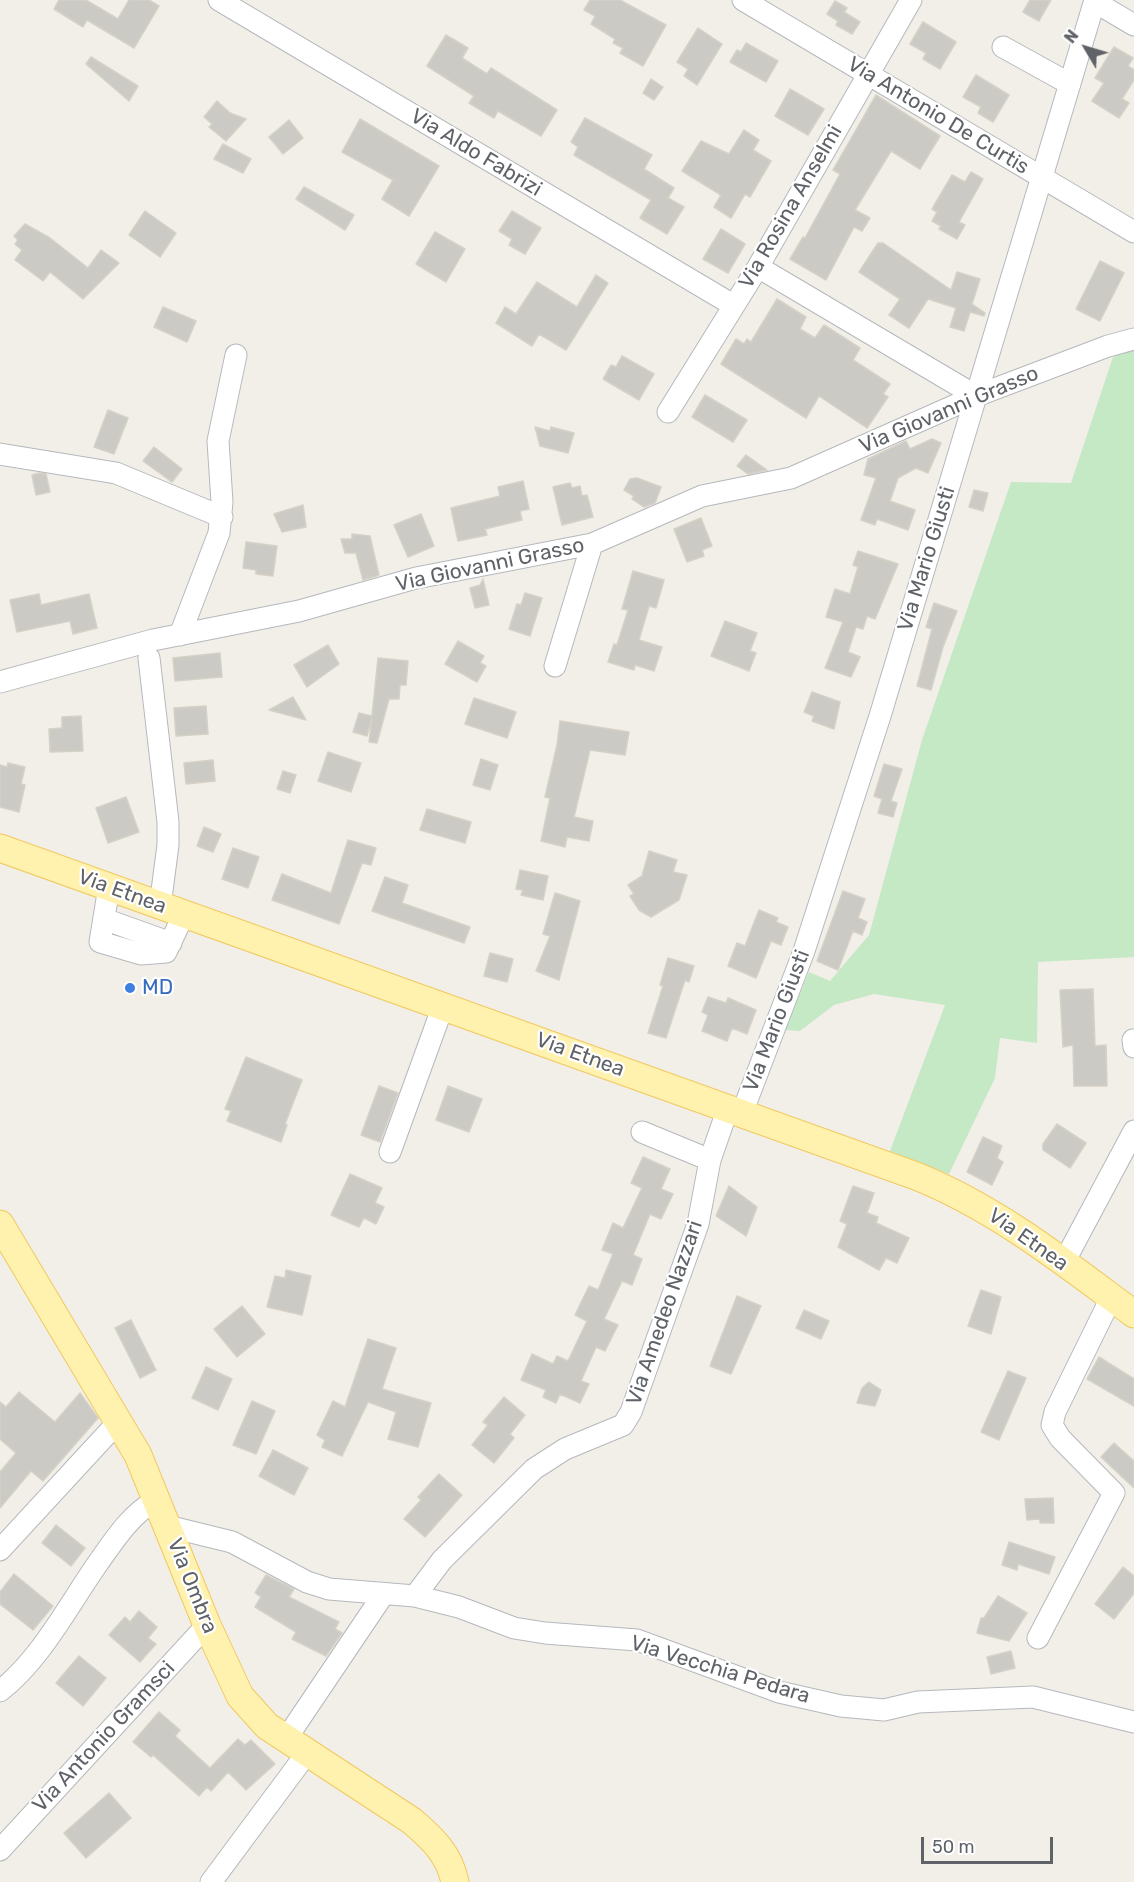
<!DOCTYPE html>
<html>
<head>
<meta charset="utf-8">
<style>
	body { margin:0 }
	#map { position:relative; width:1134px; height:1882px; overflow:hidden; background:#f1efe8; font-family:Rubik,sans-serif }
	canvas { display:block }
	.north { position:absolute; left:1056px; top:18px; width:60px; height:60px; -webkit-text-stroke:4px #fff; paint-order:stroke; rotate:308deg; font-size:16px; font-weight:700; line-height:24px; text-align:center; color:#5f6368 }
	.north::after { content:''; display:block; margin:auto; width:21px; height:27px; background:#5f6368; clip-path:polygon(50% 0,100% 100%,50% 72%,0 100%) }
	.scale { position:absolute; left:921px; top:1837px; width:132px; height:27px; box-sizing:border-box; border:3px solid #5f6368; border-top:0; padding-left:8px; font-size:18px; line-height:21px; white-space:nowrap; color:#5f6368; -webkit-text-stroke:4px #fff; paint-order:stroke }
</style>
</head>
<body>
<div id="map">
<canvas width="1134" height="1882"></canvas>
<div class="north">N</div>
<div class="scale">50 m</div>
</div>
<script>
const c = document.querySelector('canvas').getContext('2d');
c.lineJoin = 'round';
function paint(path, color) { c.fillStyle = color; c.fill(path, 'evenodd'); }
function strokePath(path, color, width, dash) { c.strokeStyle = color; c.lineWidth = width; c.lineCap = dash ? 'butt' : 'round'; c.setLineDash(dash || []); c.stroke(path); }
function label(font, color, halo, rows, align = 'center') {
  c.font = font + ' Rubik,sans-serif'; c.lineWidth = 4.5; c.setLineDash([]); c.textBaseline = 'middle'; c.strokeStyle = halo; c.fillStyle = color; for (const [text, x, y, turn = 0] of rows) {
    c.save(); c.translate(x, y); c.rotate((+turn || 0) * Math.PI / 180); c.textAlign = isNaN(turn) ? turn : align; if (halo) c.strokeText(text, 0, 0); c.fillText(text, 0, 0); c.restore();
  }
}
paint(new Path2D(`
	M1134 343V957L1038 962 1037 1043 1000 1038 995 1078 949 1174 890 1151 945 1005 874 994 834 1005 800 1031 785 1030 809 972 830 981 869 935 922 740 1011 482 1071 483 1116 348Z`), '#c5e8c5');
const building = new Path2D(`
	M59 0H86L118 19 129 0H149L159 6 134 48 87 20 83 27 54 9Z
	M590 0H620L666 25 643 66 620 53 623 48 613 43 615 39 591 24 595 16 584 10Z
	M1030 0H1051L1039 21 1023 12Z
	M835 1 847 8 844 12 860 22 852 34 836 25 838 21 827 14Z
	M923 22 956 42 940 69 923 59 926 53 910 44Z
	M698 28 722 44 697 85 684 76 688 69 677 62Z
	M446 35 468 48 462 58 487 74 491 68 557 110 541 136 498 111 494 118 469 103 474 96 427 66Z
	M746 43 778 61 766 82 730 62 737 50 741 52Z
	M1114 47 1133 58 1128 66 1134 70V80L1122 99 1129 103 1119 118 1092 101 1104 83 1095 78Z
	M91 57 138 86 129 101 86 64Z
	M976 75 1009 95 993 122 978 113 981 107 963 97Z
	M651 79 663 87 654 100 643 93Z
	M790 89 824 109 808 135 775 116Z
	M876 95 940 136 920 169 891 151 855 210 870 218 862 231 854 227 826 280 790 259 803 237 805 238 840 174 833 170Z
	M217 101 230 113 246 119 226 141 209 127 212 124 204 117Z
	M585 118 652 155 644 169 674 188 668 198 684 207 667 234 640 218 651 200 574 155 578 147 571 142Z
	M360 119 439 166 409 216 382 199 393 180 342 152Z
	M289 120 303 138 283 154 269 137Z
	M744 130 759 140 753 150 771 161 750 197 745 194 731 218 714 207 721 195 682 171 701 141 729 154Z
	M223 144 251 159 243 173 214 159Z
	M971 172 983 179 959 222 965 225 957 239 939 229 941 226 932 221 937 212 932 209 952 175 965 182Z
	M304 187 354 215 345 230 296 199Z
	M145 211 176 233 160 257 129 235Z
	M512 211 541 228 525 254 509 245 512 239 499 231Z
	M25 224 50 238 88 268 101 250 119 263 83 299 50 272 43 281 15 260 22 250 15 244 18 240 14 236Z
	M721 229 745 244 728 273 703 259Z
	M435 232 465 249 446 282 416 264Z
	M878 243H883L951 290 957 272 980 279 972 304 985 313 984 316 970 312 964 331 950 327 956 308 928 299 909 328 889 315 900 299 859 272Z
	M1100 261 1124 273 1100 321 1076 309Z
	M596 275 608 283 566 350 539 334 532 346 496 323 505 307 516 314 537 282 577 307Z
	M777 299 806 317 800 329 815 338 824 325 860 348 853 360 890 384 883 394 888 397 867 428 819 396 806 418 721 364 736 339 744 344 747 339 751 342Z
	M163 307 196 321 187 342 154 327Z
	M622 356 654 374 639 400 603 379 611 365 616 367Z
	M705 395 747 420 733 442 692 417Z
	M108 410 128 418 114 454 94 447Z
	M535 427 550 431 551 427 574 433 568 453 540 446Z
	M932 439 941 443 928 473 916 468 898 478 890 501 915 510 908 530 877 519 875 525 861 520 876 478 864 475 868 459 906 441 910 449Z
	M154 447 182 469 172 482 143 461Z
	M746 455 767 470 748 474 737 466Z
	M39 473 46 474 50 492 36 495 32 475Z
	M637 478 661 487 655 503 644 507 632 499 634 496 624 490 630 479Z
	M523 481 529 509 520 511 522 520 485 529 487 535 458 541 451 508 500 496 498 487Z
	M570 483 572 488 580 486 582 496 587 495 593 517 562 525 553 487Z
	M974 490 988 493 983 511 969 507Z
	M303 505 306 527 282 532 274 514Z
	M421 514 434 546 408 557 394 525Z
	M701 518 712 546 702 550 704 556 687 562 674 529Z
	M352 534 370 536 379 575 363 580 356 553H345L341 539H352Z
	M246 542 277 546 273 576 256 574V570L243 568Z
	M858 551 898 564 875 619 867 616 863 629 856 627 848 652 860 657 851 677 825 668 843 622 826 617 835 589 850 594 858 567 853 565Z
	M633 571 664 580 656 608 649 606 639 640 662 647 654 671 635 665 634 670 608 662 614 644 617 645 628 610 622 609Z
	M483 579 489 605 475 608 470 588 480 585Z
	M525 593 542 598 530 636 509 629 517 604 521 605Z
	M39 594 41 605 89 594 97 628 73 634 70 621 17 632 10 600Z
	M934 603 957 611 943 647 931 690 917 686 932 629 926 627Z
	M725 621 757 633 750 651 756 653 749 671 711 656Z
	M458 641 484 656 480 663 486 666 477 682 445 664Z
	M328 645 339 664 307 687 294 665Z
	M220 653 222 677 175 681 173 658Z
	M378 658 408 661 406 685H400L399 699H389L377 743 369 742 372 718 367 736 353 732 359 713 372 716Z
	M812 692 840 702 834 729 812 721 814 716 804 712Z
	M293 697 306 720 269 710Z
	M474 698 516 712 507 738 465 724Z
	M206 706 208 734 176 736 174 708Z
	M81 716 83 751 50 752 49 729 62 728V717Z
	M560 721 629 732 625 755 590 750 574 817 593 821 589 841 567 837 565 847 541 841 550 798 545 797 557 745Z
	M328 752 361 763 351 792 318 781Z
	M481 759 498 765 490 790 473 785Z
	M213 760 215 781 186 784 184 763Z
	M8 763 25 767 21 784 25 785 19 812 0 807V765L7 767Z
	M884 764 902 769 891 801 897 803 893 817 878 813 882 799 874 796Z
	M283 771 296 775 290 793 277 789Z
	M126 797 139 832 108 843 96 808Z
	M427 809 471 822 465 843 420 830Z
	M204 827 221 834 213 852 197 846Z
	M348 840 376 848 371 865 362 863 339 924 272 900 282 874 331 893Z
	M233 848 259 857 248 888 222 879Z
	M649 851 677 860 673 872 687 875 679 900 651 917 639 910 630 896 634 894 628 885 642 876Z
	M520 870 548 876 543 900 521 895 523 890 516 889Z
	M385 877 408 885 402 903 470 927 464 943 372 911Z
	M843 891 865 899 858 918 867 922 862 935 853 931 838 970 817 961Z
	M555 893 580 901 559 980 536 971 550 936 543 934Z
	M759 910 778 918 776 922 788 927 781 945 771 941 756 978 728 966 737 943 745 946Z
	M490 953 513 959 507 982 484 976Z
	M668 958 694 966 689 982 685 980 666 1038 648 1033 663 986 660 985Z
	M1093 989 1095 1046 1106 1045 1107 1086H1074L1073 1045 1063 1047 1060 990Z
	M708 997 726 1003 728 998 756 1010 747 1034 732 1028 727 1041 702 1031 708 1015 702 1012Z
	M246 1057 302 1080 285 1124 287 1125 281 1142 227 1121 231 1111 225 1109Z
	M379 1086 398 1093 380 1142 361 1135Z
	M448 1086 482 1099 469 1132 436 1120Z
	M1057 1124 1086 1143 1070 1168 1043 1150V1144Z
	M983 1137 1002 1146 997 1158 1003 1162 992 1185 967 1172Z
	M643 1157 670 1169 661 1189 673 1194 661 1219 650 1214 633 1255 642 1259 632 1285 622 1281 604 1319 618 1325 605 1351 596 1347 581 1381 589 1384 580 1403 560 1394 556 1403 543 1397 546 1390 521 1380 532 1354 553 1364 557 1356 568 1361 587 1321 575 1315 589 1286 598 1290 613 1254 602 1250 613 1223 623 1228 642 1188 631 1183Z
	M350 1174 382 1188 375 1203 384 1207 376 1224 364 1218 359 1227 331 1215Z
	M729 1186 757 1207 746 1236 716 1216Z
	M853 1186 874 1193 867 1213 878 1217 876 1223 909 1238 897 1263 886 1258 879 1270 838 1247 847 1224 840 1221Z
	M286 1270 311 1276 302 1315 267 1307 275 1276 285 1278Z
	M981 1290 1001 1297 991 1334 968 1326Z
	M737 1296 761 1306 731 1374 710 1366Z
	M242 1306 265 1334 237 1357 214 1329Z
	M804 1310 829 1321 821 1339 796 1328Z
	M131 1320 156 1370 140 1378 115 1328Z
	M368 1339 396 1348 382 1389 431 1403 418 1447 388 1439 396 1412 368 1402 342 1456 322 1447 325 1440 317 1435 333 1401 345 1407Z
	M1099 1357 1134 1379V1406L1087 1379Z
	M206 1367 232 1379 218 1410 192 1398Z
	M1008 1371 1026 1378 999 1440 981 1432Z
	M869 1382 881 1390 875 1406 857 1403 862 1388Z
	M19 1392 55 1422 80 1393 98 1418 43 1481 31 1471 0 1508V1472L16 1453 0 1439V1402L6 1407Z
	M504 1397 525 1415 510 1434 514 1438 494 1463 472 1445 488 1425 483 1422Z
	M252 1401 275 1411 256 1454 233 1445Z
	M1114 1443 1134 1461V1488L1101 1457Z
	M273 1450 308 1468 294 1495 259 1476Z
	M439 1474 462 1495 425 1537 404 1519 421 1500 418 1497Z
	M1053 1498 1054 1523H1040V1519L1027 1520 1025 1499Z
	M56 1525 85 1548 71 1566 42 1543Z
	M1009 1542 1055 1557 1049 1574 1018 1564 1017 1570 1002 1565Z
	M1123 1567 1134 1576V1593L1114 1619 1095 1604Z
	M14 1574 53 1606 33 1630 0 1604V1592Z
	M266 1575 294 1589 289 1597 339 1622 335 1629 342 1633 326 1656 292 1639 296 1632 255 1607 261 1597 255 1593Z
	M998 1596 1027 1613 1009 1641 977 1633 981 1618H984Z
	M139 1611 157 1627 148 1638 156 1644 140 1662 109 1635 125 1617 130 1622Z
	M1011 1651 1015 1668 991 1674 987 1657Z
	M79 1656 106 1678 83 1706 56 1683Z
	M159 1712 180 1730 175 1736 210 1768 238 1739 245 1745 251 1740 275 1764 246 1790 228 1772 211 1791 207 1787 199 1796 153 1755 151 1757 133 1742Z
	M109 1793 131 1818 86 1858 64 1833Z`);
paint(building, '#cccac5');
strokePath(building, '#d6d1c6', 1.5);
const minor = new Path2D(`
	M219 0 733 305
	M743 0 1134 232
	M1095 2 1134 25
	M1003 47 1070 84
	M758 267 976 396
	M668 412 758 267 911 0
	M0 454 116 473 222 517
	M180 635 219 533 222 502 218 441 236 355
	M149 658 168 822V845L160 906
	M555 666 592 544
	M0 682 153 640 299 611 416 578 592 544 702 496 791 478 976 396 1108 346 1134 339
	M109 887 100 942 141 954 166 952 184 914
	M104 919 171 943
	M1133 1040 1134 1047
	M742 1113 804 951 880 716 1095 0
	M642 1132 710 1160
	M390 1152 443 1006
	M1063 1264 1134 1131
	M167 1526 232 1542 307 1582 329 1589 415 1596 459 1607 514 1628 545 1633 637 1640 779 1692 841 1706 884 1710 918 1702 1033 1697 1134 1722
	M0 1550 119 1421
	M415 1596 442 1560 534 1469 565 1449 623 1425 631 1412 698 1224 710 1160 728 1108
	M1038 1638 1114 1493 1060 1438 1052 1425 1055 1412 1111 1298
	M0 1691C41 1659 68 1606 98 1563 115 1539 130 1515 156 1500
	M286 1739 383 1595
	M0 1850 207 1625
	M211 1882 307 1753`);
const major = new Path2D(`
	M0 848 916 1176C996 1208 1065 1263 1134 1314
	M0 1224 138 1455 207 1625 240 1696 267 1726 412 1821C433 1839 449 1854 455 1882`);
strokePath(minor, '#b5b8bc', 23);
strokePath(major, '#f2c960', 29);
strokePath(minor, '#fff', 21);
strokePath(major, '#fff2af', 27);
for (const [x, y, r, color] of [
	[130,988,6,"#3f7fe0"]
]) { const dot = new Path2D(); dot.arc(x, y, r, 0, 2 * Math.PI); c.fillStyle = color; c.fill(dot); strokePath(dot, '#fff', 2); }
label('21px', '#5f6368', '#fff', [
	["Via Antonio De Curtis",938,116,31],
	["Via Aldo Fabrizi",476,153,31],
	["Via Rosina Anselmi",791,207,-60],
	["Via Giovanni Grasso",949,410,-23],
	["Via Mario Giusti",927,559,-73],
	["Via Giovanni Grasso",490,565,-12],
	["Via Etnea",122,892,20],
	["Via Mario Giusti",777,1021,-69],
	["Via Etnea",580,1055,20],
	["Via Etnea",1028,1240,35],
	["Via Amedeo Nazzari",665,1313,-71],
	["Via Ombra",192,1586,68],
	["Via Vecchia Pedara",720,1670,17],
	["Via Antonio Gramsci",104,1737,-47]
]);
label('21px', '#366cbe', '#fff', [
	["MD",142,988]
], 'left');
</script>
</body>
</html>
